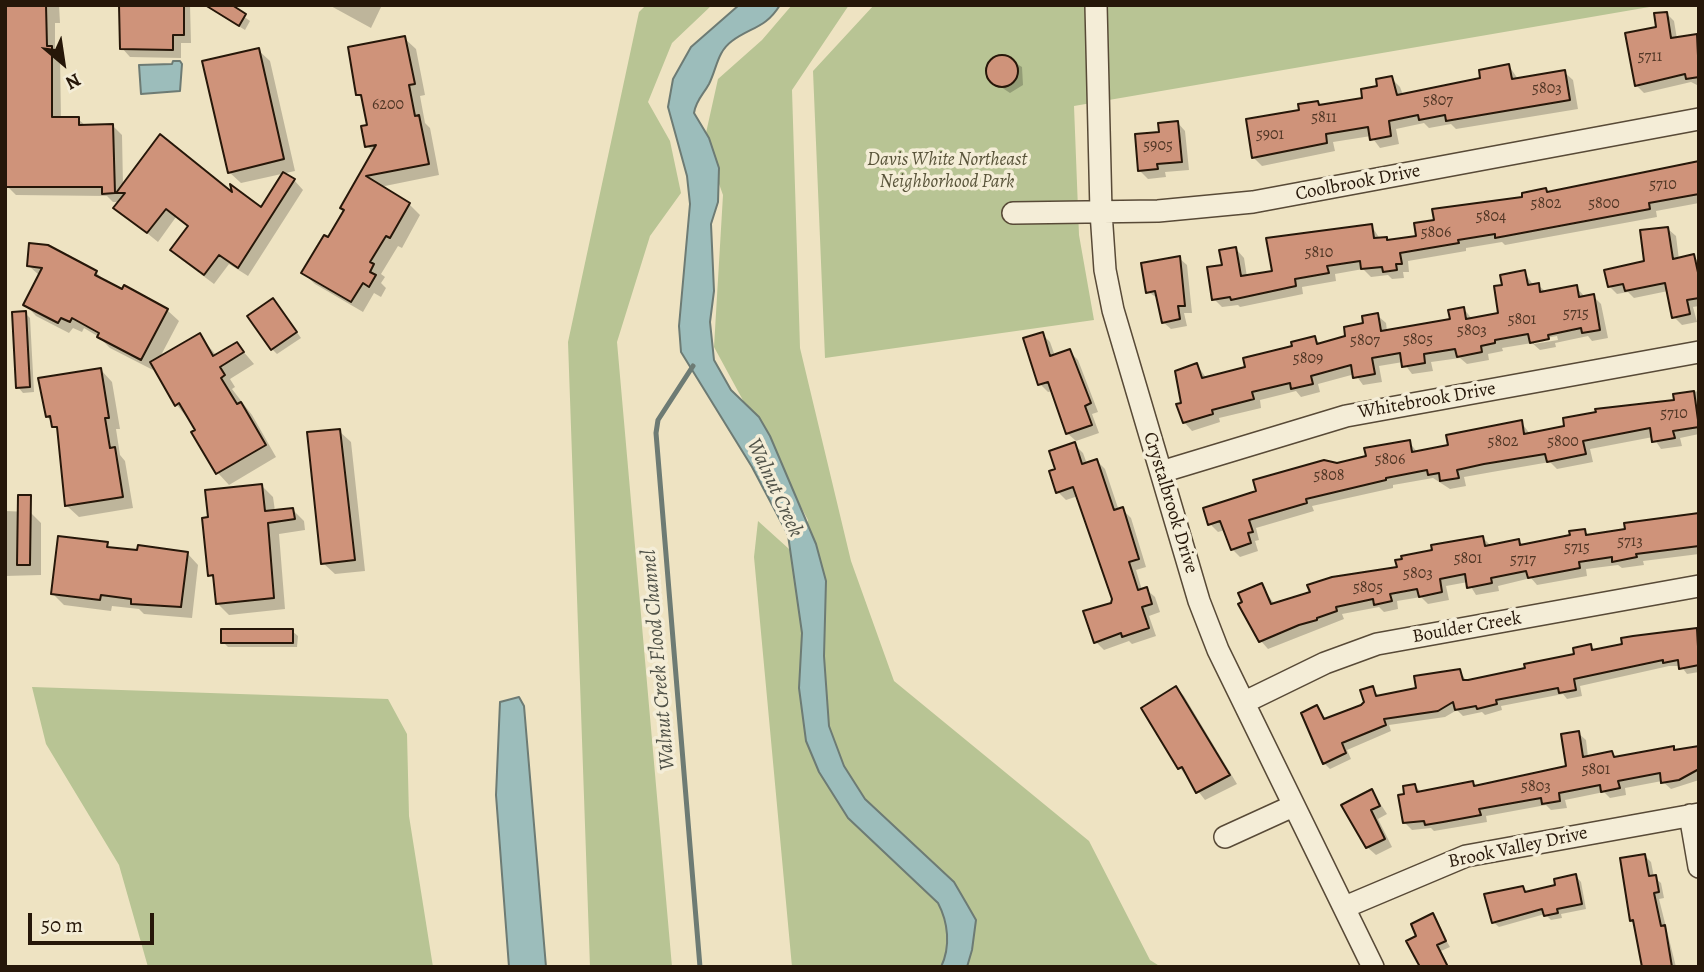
<!DOCTYPE html>
<html>
<head>
<meta charset="utf-8">
<style>
	body { margin:0 }
	#map { position:relative; width:1704px; height:972px; overflow:hidden; background:#eee3c2; font-family:Alegreya,serif }
	canvas { display:block }
	.frame { position:absolute; inset:0; border:7px solid #261709; pointer-events:none }
	.north { position:absolute; left:28px; top:28px; width:70px; height:70px; -webkit-text-stroke:5px #f4edd7; paint-order:stroke; rotate:151deg; font-size:19px; font-weight:700; line-height:28px; text-align:center; color:#261709 }
	.north::after { content:''; display:block; margin:auto; width:24px; height:32px; background:#261709; clip-path:polygon(50% 0,100% 100%,50% 72%,0 100%) }
	.scale { position:absolute; left:28px; top:913px; width:126px; height:32px; box-sizing:border-box; border:4px solid #261709; border-top:0; padding-left:9px; font-size:21px; line-height:24px; white-space:nowrap; color:#261709; -webkit-text-stroke:5px #f4edd7; paint-order:stroke }
</style>
</head>
<body>
<div id="map">
<canvas width="1704" height="972"></canvas>
<div class="frame"></div>
<div class="north">N</div>
<div class="scale">50 m</div>
</div>
<script>
const c = document.querySelector('canvas').getContext('2d');
c.lineJoin = 'round';
function paint(path, color) { c.fillStyle = color; c.fill(path, 'evenodd'); }
function strokePath(path, color, width, dash) { c.strokeStyle = color; c.lineWidth = width; c.lineCap = dash ? 'butt' : 'round'; c.setLineDash(dash || []); c.stroke(path); }
function label(font, color, halo, rows, align = 'center') {
  c.font = font + ' Alegreya,serif'; c.lineWidth = 7; c.setLineDash([]); c.textBaseline = 'middle'; c.strokeStyle = halo; c.fillStyle = color; for (const [text, x, y, turn = 0] of rows) {
    c.save(); c.translate(x, y); c.rotate((+turn || 0) * Math.PI / 180); c.textAlign = isNaN(turn) ? turn : align; if (halo) c.strokeText(text, 0, 0); c.fillText(text, 0, 0); c.restore();
  }
}
paint(new Path2D(`
	M646 5H712L672 43 648 102 670 141 681 193 650 236 617 342 672 967H590L568 342 639 12Z
	M792 5H849L792 90 800 348 851 561 894 681 1089 841 1150 960 1161 967H792L754 557 758 521 799 558 808 520 714 347 723 195 704 142 718 79 762 40Z
	M874 5H1661L1074 106 1079 235 1094 320 825 358 813 71Z
	M32 687 388 699 407 734 409 816 433 967H148L119 865 46 744Z`), '#b8c494');
const water = new Path2D(`
	M739 5H780C766 28 751 27 732 41 717 52 717 68 709 84 703 95 696 100 694 113L709 138 719 168 718 202 711 224 714 291 710 322 714 360 731 390 759 417 770 436 816 544 826 581 824 656 829 726 844 766 865 799 954 882 968 906 976 920 972 950 967 967H941C951 946 948 922 938 903L848 818 819 772 806 741 799 688 802 633 788 535 752 467 681 352 679 326 690 204 687 176 668 107 673 79 691 47Z
	M173 61H180L182 64 180 91 141 94 139 65 172 64Z
	M519 697 524 706 546 967H509L496 795 500 702Z`);
paint(water, '#9cbdbb');
strokePath(water, '#6d7b74', 2);
paint(new Path2D(`
	M5 5H59L60 23H55V52L60 57 61 119H78L86 126 112 125 122 135 123 186 235 197 261 210 294 180 303 190 248 276 229 264 214 284 182 260 172 250 189 227 176 217 158 242 116 208 121 202H113L107 196 16 195 7 186Z
	M121 5H190L191 43H181V58L130 57 122 48Z
	M204 5H228L250 21 245 30Z
	M329 5H382L371 28Z
	M1666 13 1674 21 1677 39 1696 36 1699 38V86L1691 82 1644 93 1636 85Z
	M404 38 416 49 425 95 420 96 425 123 430 128 439 175 380 187 409 204 420 215 402 248 398 246 381 274 385 277 381 283 386 288 381 297 374 293 363 312 315 284 303 273 329 240 345 211 342 208 374 153 367 146 369 126 364 100 358 95Z
	M258 50 270 61 295 171 241 183 229 172Z
	M1002 55 1022 67 1023 85 1010 93 989 79 988 64Z
	M1509 66 1518 79 1564 72 1573 80 1578 109 1456 129 1451 124 1429 128 1424 123 1396 129 1399 144 1380 148 1371 136 1333 142 1335 151 1262 166 1254 158 1301 112 1317 103 1321 107 1364 99 1391 78 1400 87 1403 95 1482 79Z
	M1177 122 1185 131 1189 170 1165 172 1166 177 1148 179 1140 171 1161 133Z
	M885 153 888 167 876 168 873 154Z
	M1699 163V203L1656 211 1657 217 1505 245 1502 242 1466 248V251L1408 261 1409 272H1403L1404 278 1392 279 1388 275 1371 277 1363 269 1335 274 1336 281 1302 287 1303 294 1240 307 1238 305 1222 307 1214 299 1224 266 1236 249 1244 258 1247 277 1274 273 1371 225 1380 239 1389 242 1418 237 1545 190 1549 194Z
	M1668 229 1676 236 1679 260 1693 256 1699 262V306L1693 307 1697 322 1682 325 1674 317 1668 291 1634 298 1628 292 1617 294 1609 286 1646 263Z
	M1179 258 1187 265 1192 313H1184L1187 326 1171 329 1163 322 1159 299 1148 292Z
	M29 266 96 272 108 284 167 310 179 321 159 359 199 335 217 356 237 344 254 364 230 379 235 387 232 389 252 415 276 457 229 485 218 473 194 432 197 430 176 404 155 367 153 370 110 348 99 337 84 328 82 332 73 328 69 333 36 316 25 304 40 276Z
	M1524 272 1534 286 1538 285 1546 292 1576 287 1585 297 1593 296 1601 304 1608 338 1592 341 1588 336 1555 343 1556 347 1540 350 1532 343 1502 348 1503 351 1488 354 1489 360 1467 364 1460 358 1431 362 1433 371 1412 374 1403 362 1379 366 1382 382 1363 385 1355 374 1318 384 1320 392 1301 397 1296 391 1260 400 1261 408 1219 418 1220 422 1192 431 1184 422 1183 404 1197 365 1207 379 1247 369 1314 338 1321 344 1347 337 1377 315 1386 323 1387 331 1452 321 1464 309 1472 319 1500 314 1504 286ZM1557 336 1558 340 1534 344V340Z
	M278 305 301 338 277 354 272 349Z
	M25 313 30 318 34 392 23 393 18 387Z
	M1042 334 1050 342 1055 356 1069 351 1078 360 1098 412 1092 414 1099 433 1076 441 1067 433 1053 391 1048 392 1040 384Z
	M101 370 112 382 120 429H116L120 455 125 461 133 508 79 517 67 506 59 432 47 416Z
	M1699 391V434L1680 438 1682 446 1661 449 1653 437 1590 449 1593 462 1557 469 1550 462 1492 472 1464 477 1466 486 1450 489 1433 478 1393 485V488L1312 506 1314 511 1256 528 1259 540 1255 541 1258 551 1240 557 1232 549 1225 530 1218 532 1210 524 1337 465 1409 442 1418 453 1450 446 1521 422 1530 434 1676 402 1675 395Z
	M339 431 351 442 365 571 335 574 323 563Z
	M1074 444 1083 453 1087 464 1097 461 1105 469 1119 511 1122 509 1131 518 1146 567 1136 570 1142 590 1146 589 1155 597 1160 612 1149 616 1156 636 1132 644 1129 641 1104 650 1096 642 1114 599 1078 496 1066 500 1058 492 1057 470Z
	M262 486 273 497 275 511 293 510 304 521 305 530 279 534 285 609 229 615 217 603 215 580 210 575V518Z
	M5 511 30 512 41 523V575L5 576Z
	M1699 514V554L1643 561 1644 565 1622 568 1618 565 1586 569 1587 576 1537 585 1531 578 1498 586 1499 591 1476 595 1468 582 1446 586 1449 600 1428 604 1421 597 1397 601 1398 609 1384 612 1379 607 1342 614 1344 619 1268 649 1261 641V585L1275 605 1399 569 1483 538 1491 546 1519 541 1524 546 1584 531 1590 536Z
	M107 544 112 549 187 553 198 565 192 618 144 614 139 609 112 606 111 611 64 605 52 593Z
	M1696 630 1699 633V672L1687 674 1681 666H1669L1580 686 1582 696 1567 699 1563 694 1501 706 1502 710 1485 715 1482 712 1463 716 1457 710 1445 717 1389 725 1391 731 1347 750 1351 759 1330 769 1324 763 1317 707 1326 720 1362 707 1372 688 1380 697 1419 690 1460 671 1467 682 1576 656 1591 646 1595 651 1624 645 1623 639Z
	M292 631 298 636 297 647H228L223 642Z
	M1176 688 1184 696 1237 784 1205 800 1180 768Z
	M1578 733 1586 740 1588 757 1612 753 1617 758 1673 748 1677 752 1699 748V780L1671 789 1662 781 1625 788 1626 795 1610 798 1604 792 1565 800 1567 808 1551 810 1546 805 1486 816 1487 822 1434 831 1431 828 1412 830 1404 822 1406 796 1415 786 1422 793 1472 783 1476 787 1568 768Z
	M1372 791 1387 814 1378 819 1392 847 1376 855 1367 847Z
	M1645 856 1651 862 1654 877 1661 883 1664 898 1659 899 1676 967H1637L1644 966 1624 887 1621 860Z
	M1576 876 1581 882 1586 909 1561 914 1562 918 1551 920 1545 914 1499 927 1493 922 1523 888 1528 893 1557 887Z
	M1432 916 1450 947 1441 951 1449 967H1424L1419 937Z`), '#0003');
strokePath(new Path2D(`
	M693 366 658 420 656 433 700 967`), '#6d7b74', 5);
const building = new Path2D(`
	M5 5H46L47 46H52V117H79V125L113 124 115 193 102 194V187H5Z
	M119 5H184V35H173V50L120 49Z
	M205 5H232L246 14 239 26Z
	M1667 12 1671 38 1697 34 1699 77 1686 79 1685 74 1635 86 1625 33 1656 27 1654 13Z
	M405 36 415 84 409 85 415 116 419 115 429 164 366 176 410 203 390 238 386 236 370 262 374 264 370 272 376 275 369 287 363 283 351 302 301 273 324 235 328 237 344 210 340 208 376 145 365 147 361 126 367 125 361 95H356L348 47Z
	M259 48 284 159 228 173 202 61Z
	M986 71a16 16 0 1 1 32 0a16 16 0 1 1-32 0Z
	M1509 64 1512 79 1565 70 1570 100 1446 121 1445 115 1419 120 1418 115 1389 121 1391 136 1370 140 1368 127 1326 134 1327 143 1252 158 1246 119 1299 110 1298 104 1318 101 1319 105 1362 98 1361 89 1377 86 1376 79 1392 76 1397 95 1480 78 1479 70Z
	M1178 121 1182 162 1157 164 1158 169 1138 171 1135 134 1159 132 1158 123Z
	M160 134 232 192 230 184 261 207 283 172 295 179 238 268 219 255 204 275 170 250 188 226 166 209 147 233 113 208 125 193H116Z
	M1699 161V194L1649 203 1650 209 1495 238V234L1458 240 1459 243 1400 253 1402 264H1396L1397 270 1383 272 1382 267 1361 269 1360 261 1327 266 1329 273 1295 279 1296 286 1231 300 1230 297 1212 300 1207 267 1222 265 1219 250 1236 247 1241 276 1272 271 1266 238 1372 224 1374 238 1387 237V240L1416 236 1414 223 1434 220 1432 209 1522 197V193L1546 188 1547 192Z
	M1668 227 1673 259 1694 254 1699 277V298L1687 300 1690 314 1672 318 1665 283 1625 291 1623 284 1608 287 1604 270 1644 261 1640 230Z
	M29 243 48 245 97 271 95 275 122 289 124 285 168 309 141 360 97 337 99 333 72 318 70 322 61 318 58 323 23 305 42 268 27 266Z
	M1180 256 1185 306H1178L1180 319 1162 323 1155 291 1146 293 1141 263Z
	M1525 270 1528 285 1539 283 1540 292 1577 285 1579 297 1594 294 1600 330 1582 333 1581 328 1548 335 1549 339 1530 343 1528 334 1495 340V343L1481 346 1482 352 1457 357 1455 349 1424 354 1425 363 1402 367 1400 353 1372 358 1375 374 1353 378 1351 365 1311 376 1313 384 1291 389 1290 383 1252 392 1254 399 1212 410 1213 414 1183 423 1176 404 1181 403 1175 371 1197 363 1202 378 1245 367 1243 358 1292 346 1291 342 1315 336 1317 344 1345 336 1344 327 1363 323 1362 316 1378 313 1381 331 1450 319 1448 310 1464 307 1466 319 1498 313 1494 286 1502 285 1500 275Z
	M273 298 297 332 271 350 247 316Z
	M26 311 30 387 16 388 12 312Z
	M1043 332 1050 356 1070 349 1091 403 1085 406 1092 425 1066 434 1048 382 1038 385 1023 338Z
	M200 333 213 356 237 342 244 352 220 367 225 375 221 378 237 404 241 402 266 445 216 474 191 432 195 430 179 403 175 406 150 362Z
	M101 368 109 418H105L110 448 115 447 123 497 65 506 57 427H52L50 416 46 417 38 378Z
	M1694 391 1699 427 1673 431 1675 438 1652 442 1650 428 1583 441 1586 454 1547 462 1545 454 1484 464 1457 470 1459 478 1440 481 1439 473 1428 475 1427 470 1386 478V480L1306 499 1307 503 1249 520 1253 532 1248 533 1251 543 1231 550 1220 521 1208 525 1203 508 1256 491 1253 480 1324 460 1337 463 1366 456 1364 448 1410 440 1412 452 1448 445 1446 435 1522 420 1524 434 1564 426 1563 418 1596 412 1595 409 1674 400 1673 394Z
	M340 429 355 560 321 564 307 432Z
	M1075 442 1082 464 1097 459 1114 510 1123 507 1139 559 1129 562 1138 590 1147 587 1152 604 1142 607 1149 628 1122 637 1121 633 1094 643 1083 611 1111 603 1112 599 1073 487 1056 493 1049 471 1055 469 1049 451Z
	M262 484 265 511 293 508 295 519 268 523 274 598 216 604 213 575 208 576 202 518 208 517 205 490Z
	M18 495H31L30 565H17Z
	M1699 513V546L1636 554 1637 557 1612 562V557L1579 562 1580 568 1528 578 1526 571 1491 578 1492 583 1467 588 1465 574 1440 579 1442 592 1419 597 1417 589 1390 594 1392 601 1374 605 1373 599 1336 607 1337 611 1317 618V620L1299 625 1259 642 1238 604 1242 602 1238 593 1262 583 1271 604 1310 592 1307 585 1332 577 1397 567 1395 560 1402 559 1401 556 1432 550 1431 545 1483 536 1485 546 1519 539 1520 545 1570 535 1569 531 1585 529 1586 535 1625 529 1624 523Z
	M58 536 108 542 107 547 137 550 138 545 188 552 181 607 131 604V599L101 595 100 600 51 594Z
	M1697 628 1699 665 1679 669 1678 660 1663 663V660L1574 679 1576 690 1559 693 1558 688 1496 700 1497 704 1477 709 1476 706 1455 710 1453 702 1438 711 1384 719 1386 725 1342 743 1346 753 1323 764 1301 713 1317 705 1324 719 1361 705 1364 702 1360 690 1373 686 1376 696 1416 688 1414 676 1460 669 1463 680H1468L1525 668 1524 664 1574 654 1573 648 1591 644 1592 650 1622 644 1621 638 1633 636Z
	M221 629H293V643H221Z
	M1176 686 1230 775 1196 793 1182 767 1178 769 1141 708Z
	M1579 731 1583 757 1612 751 1614 757 1674 746V750L1699 746V769L1679 780 1661 783 1660 773 1618 781 1620 788 1601 792 1600 785 1559 793 1560 801 1542 804 1541 798 1479 809 1481 815 1443 822 1425 825 1424 821 1403 823 1398 795 1404 794 1403 786 1415 784 1417 792 1473 781 1474 786 1566 766 1561 734Z
	M1372 789 1380 806 1371 810 1385 839 1366 848 1341 805Z
	M1645 854 1649 876 1656 875 1659 892 1654 893 1661 926 1665 925 1672 967H1642L1633 920 1630 921 1620 858Z
	M1576 874 1582 904 1557 909 1558 913 1544 916 1542 909 1492 923 1484 894 1523 886 1525 892 1555 885 1554 879Z
	M1433 913 1446 941 1437 945 1448 967H1420L1406 941 1416 936 1411 924Z`);
paint(building, '#cf937a');
strokePath(building, '#261709', 2);
const minor = new Path2D(`
	M1096 5 1101 212 1105 270 1113 310 1199 601 1218 650 1373 967
	M1013 213 1158 211 1253 202 1699 119
	M1161 472 1346 416 1699 352
	M1245 702 1325 663 1377 644 1699 586
	M1690 815 1699 867
	M1225 837 1293 806
	M1345 907 1466 856 1699 814`);
strokePath(minor, '#584a37', 24);
strokePath(minor, '#f4edd7', 21);
label('16px', '#503625', null, [
	["5711",1650,57],
	["5803",1547,89],
	["5807",1438,101],
	["6200",388,105],
	["5811",1324,118],
	["5901",1270,135],
	["5905",1158,146],
	["5710",1663,185],
	["5802",1546,204],
	["5800",1604,204],
	["5804",1491,217],
	["5806",1436,233],
	["5810",1319,253],
	["5715",1576,314],
	["5801",1522,320],
	["5803",1472,331],
	["5805",1418,340],
	["5807",1365,341],
	["5809",1308,359],
	["5710",1674,414],
	["5802",1503,442],
	["5800",1563,442],
	["5806",1390,460],
	["5808",1329,476],
	["5713",1630,542],
	["5715",1577,548],
	["5801",1468,559],
	["5717",1523,560],
	["5803",1418,574],
	["5805",1368,588],
	["5801",1596,770],
	["5803",1536,787]
]);
label('italic 19px', '#59543a', '#f4edd7', [
	["Davis White Northeast",947,160],
	["Neighborhood Park",947,182]
]);
label('19px', '#261709', '#f4edd7', [
	["Coolbrook Drive",1358,183,-11],
	["Whitebrook Drive",1427,401,-10],
	["Crystalbrook Drive",1170,503,73],
	["Boulder Creek",1467,628,-10],
	["Brook Valley Drive",1518,848,-12]
]);
label('italic 21px', '#4f5147', '#f4edd7', [
	["Walnut Creek",774,488,65],
	["Walnut Creek Flood Channel",659,660,-95]
]);
</script>
</body>
</html>
